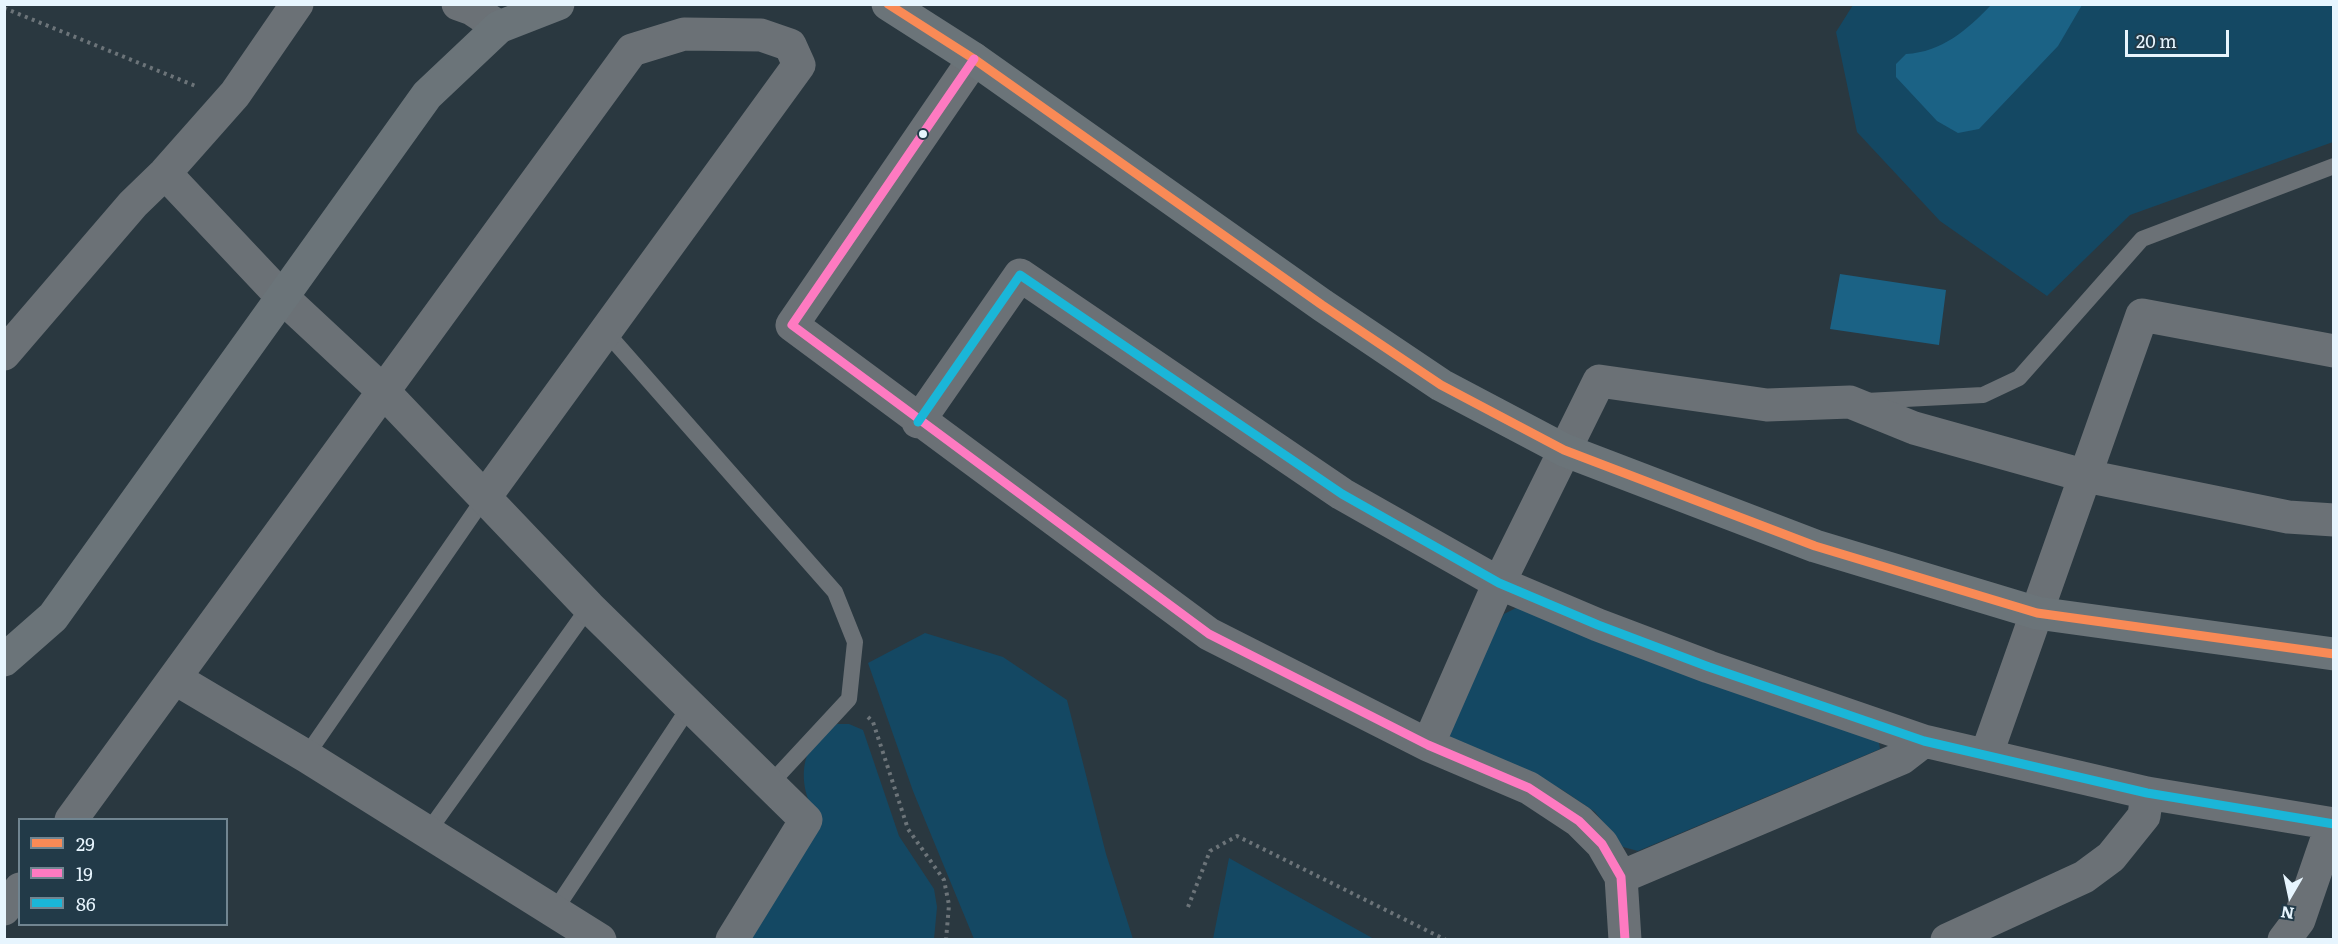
<!DOCTYPE html>
<html>
<head>
<meta charset="utf-8">
<style>
	body { margin:0 }
	#map { position:relative; width:2338px; height:944px; overflow:hidden; background:#2a3840; font-family:Literata,serif }
	canvas { display:block }
	.frame { position:absolute; inset:0; border:6px solid #e7f5fe; pointer-events:none }
	.legend { position:absolute; left:18px; top:818px; width:210px; height:108px; box-sizing:border-box; background:#223a48; border:2px solid #718591; margin:0; padding:8px 10px; list-style:none; font-size:18px; color:#e7f5fe }
	.legend li { display:flex; align-items:center; gap:12px; height:30px }
	.legend b { width:30px; border:2px solid #718591 }
	.north { position:absolute; left:2260px; top:866px; width:60px; height:60px; -webkit-text-stroke:4px #223a48; paint-order:stroke; rotate:189deg; font-size:16px; font-weight:700; line-height:24px; text-align:center; color:#e7f5fe }
	.north::after { content:''; display:block; margin:auto; width:21px; height:27px; background:#e7f5fe; clip-path:polygon(50% 0,100% 100%,50% 72%,0 100%) }
	.scale { position:absolute; left:2125px; top:30px; width:104px; height:27px; box-sizing:border-box; border:3px solid #e7f5fe; border-top:0; padding-left:8px; font-size:18px; line-height:21px; white-space:nowrap; color:#e7f5fe; -webkit-text-stroke:4px #223a48; paint-order:stroke }
</style>
</head>
<body>
<div id="map">
<canvas width="2338" height="944"></canvas>
<div class="frame"></div>
<ul class="legend">
<li><b style="height:8px;background:#f98a56"></b>29</li>
<li><b style="height:8px;background:#fe7ac1"></b>19</li>
<li><b style="height:8px;background:#1ab6d8"></b>86</li>
</ul>
<div class="north">N</div>
<div class="scale">20 m</div>
</div>
<script>
const c = document.querySelector('canvas').getContext('2d');
c.lineJoin = 'round';
function paint(path, color) { c.fillStyle = color; c.fill(path, 'evenodd'); }
function strokePath(path, color, width, dash) { c.strokeStyle = color; c.lineWidth = width; c.lineCap = dash ? 'butt' : 'round'; c.setLineDash(dash || []); c.stroke(path); }
paint(new Path2D(`
	M1853 5H2333V142L2130 215 2047 296 1940 221 1857 132 1836 32Z
	M1518 607 1878 736 1880 749 1638 851 1623 847 1595 812 1561 789 1451 744 1448 722 1504 614Z
	M925 633 1003 657 1067 700 1106 854 1133 939H974L913 791 868 663Z
	M837 724H849L863 730 899 836 934 889 937 907 934 939 750 940 810 803C803 789 801 767 809 751 814 742 829 732 837 724Z
	M1229 858 1374 939H1213Z`), '#144863');
paint(new Path2D(`
	M1991 5H2082L2058 46 1979 129 1958 133 1937 121 1896 77V64L1906 54C1942 52 1967 30 1991 5Z
	M1840 274 1946 290 1939 345 1830 329Z`), '#1b6285');
strokePath(new Path2D(`
	M4 8 198 87
	M868 717 873 722 908 829 944 880 949 905 946 940
	M1188 907 1210 851 1237 836 1446 940`), '#6c7479', 4, [3, 4.5]);
strokePath(new Path2D(`
	M606 332 835 592 855 642 849 699 771 783
	M1866 401 1983 395 2019 378 2142 239 2334 166
	M306 756 485 497
	M427 833 589 607
	M555 910 690 706`), '#6b7176', 16);
strokePath(new Path2D(`
	M458 4 472 9 499 27
	M974 59 792 325 1209 634 1428 745 1529 788 1579 821 1602 844 1621 877 1625 940
	M165 173 281 296 382 390 589 607 806 820 732 940
	M4 354 133 204 165 173 235 94 297 4
	M918 422 1020 275 1342 494 1499 583 1598 625 1709 667 1924 741 2147 793 2334 824
	M176 679 306 756 600 940
	M1428 745 1499 583 1599 381 1767 405 1850 402 1914 428 2086 476 2288 517 2334 520
	M1987 753 2142 315 2334 351
	M71 820 632 50 684 34 761 35 790 45 799 65 485 497
	M1621 877 1902 758 1924 741
	M4 909 20 889
	M1947 940 2084 877 2111 857 2144 816 2147 793
	M2284 940 2299 920 2332 824`), '#6b7176', 33);
strokePath(new Path2D(`
	M888 4 974 59 1322 305 1441 385 1564 450 1815 546 2037 613 2334 654
	M4 660 53 617 427 95 499 27 558 4`), '#6b7479', 33);
strokePath(new Path2D(`
	M888 4 974 59 1322 305 1441 385 1564 450 1815 546 2037 613 2334 654`), '#f98a56', 9);
strokePath(new Path2D(`
	M974 59 792 325 1209 634 1428 745 1529 788 1579 821 1602 844 1621 877 1625 940`), '#fe7ac1', 9);
strokePath(new Path2D(`
	M918 422 1020 275 1342 494 1499 583 1598 625 1709 667 1924 741 2147 793 2334 824`), '#1ab6d8', 9);
for (const [x, y, r, color] of [
	[923,134,5,"#e7f5fe"]
]) { const dot = new Path2D(); dot.arc(x, y, r, 0, 2 * Math.PI); c.fillStyle = color; c.fill(dot); strokePath(dot, '#223a48', 2); }
</script>
</body>
</html>
